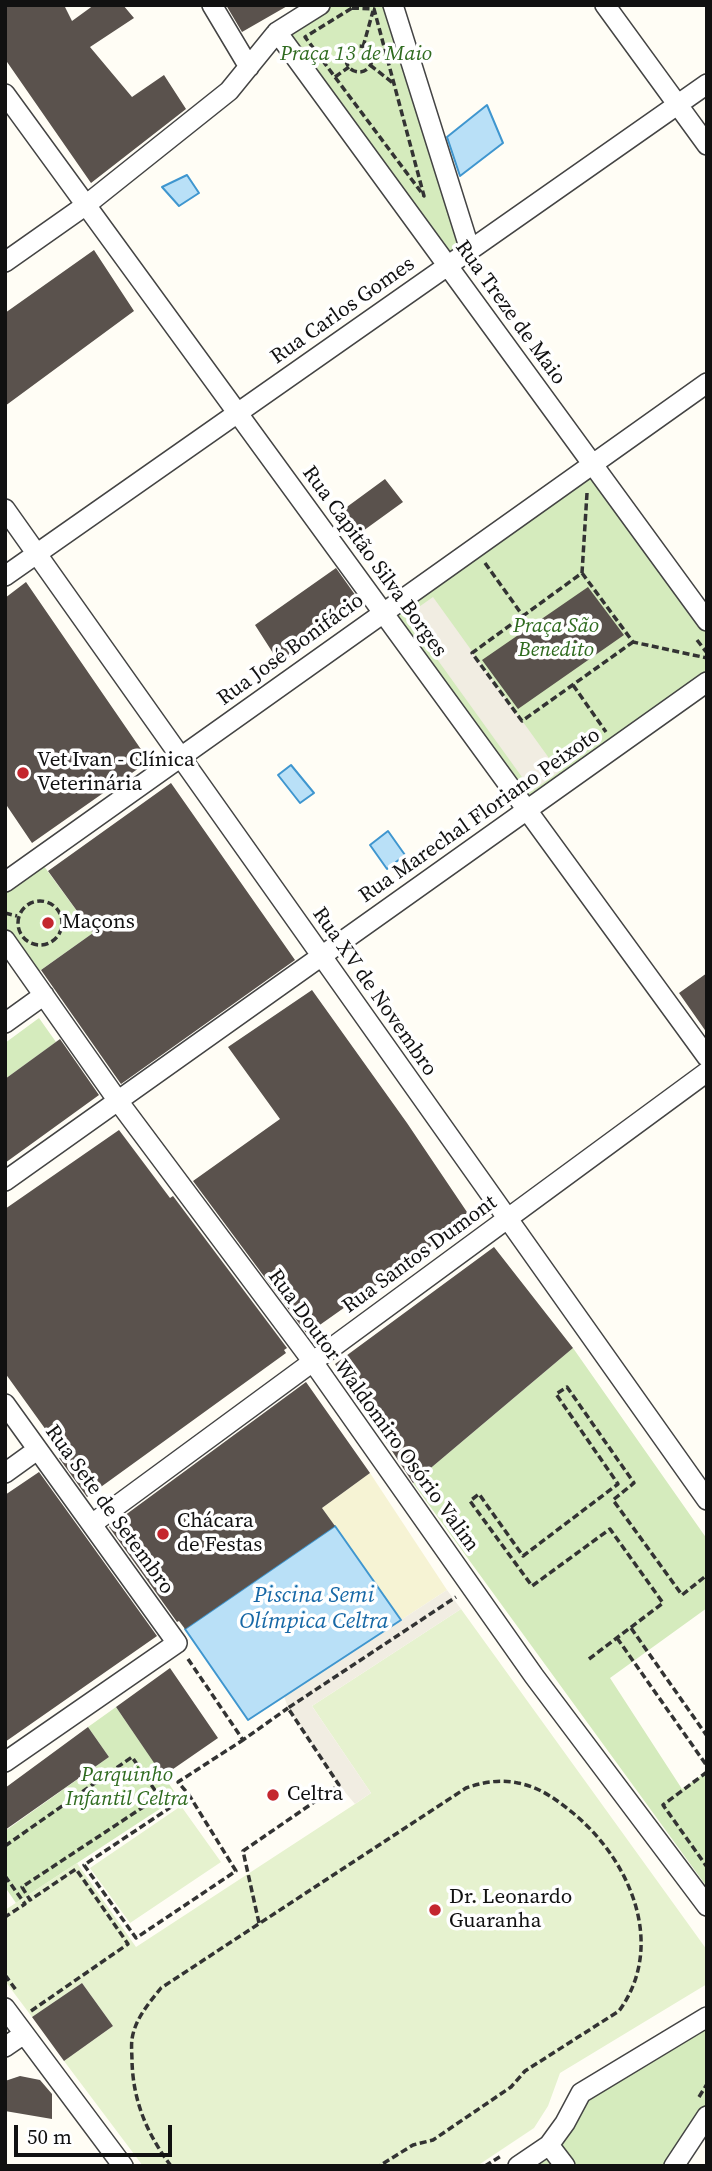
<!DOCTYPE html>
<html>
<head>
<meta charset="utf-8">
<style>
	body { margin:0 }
	#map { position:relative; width:712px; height:2171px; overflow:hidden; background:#fffdf5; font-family:"Source Serif 4",serif }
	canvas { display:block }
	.frame { position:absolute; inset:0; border:7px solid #111; pointer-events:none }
	.scale { position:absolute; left:14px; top:2125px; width:158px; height:32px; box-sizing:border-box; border:4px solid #111; border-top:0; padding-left:9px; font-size:21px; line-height:24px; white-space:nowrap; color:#111; -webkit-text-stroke:5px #fff; paint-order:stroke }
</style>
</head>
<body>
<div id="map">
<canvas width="712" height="2171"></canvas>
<div class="frame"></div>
<div class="scale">50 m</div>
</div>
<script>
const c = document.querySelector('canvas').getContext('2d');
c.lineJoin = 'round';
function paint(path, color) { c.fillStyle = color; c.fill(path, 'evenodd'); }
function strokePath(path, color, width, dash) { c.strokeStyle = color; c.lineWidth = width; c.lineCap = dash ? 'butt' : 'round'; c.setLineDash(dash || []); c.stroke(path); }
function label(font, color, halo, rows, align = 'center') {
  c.font = font + ' "Source Serif 4",serif'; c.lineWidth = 7; c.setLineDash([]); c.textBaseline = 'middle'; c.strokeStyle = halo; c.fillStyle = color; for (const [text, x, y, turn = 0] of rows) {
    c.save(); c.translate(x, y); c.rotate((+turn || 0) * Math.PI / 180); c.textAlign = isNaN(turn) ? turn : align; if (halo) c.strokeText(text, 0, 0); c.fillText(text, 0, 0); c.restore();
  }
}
paint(new Path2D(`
	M370 1473 447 1590 401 1620 322 1508Z`), '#f6f3d4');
paint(new Path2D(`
	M320 5H393L470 250 448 266 277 32Z
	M592 463 707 621V682L527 810 383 613Z
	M38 858 93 933 31 977 5 940V882Z
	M39 1018 56 1042 5 1079V1043Z
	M573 1348 707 1539V1608L610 1678 682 1789 707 1772V1887L413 1483Z
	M116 1707 178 1797 16 1903 5 1887V1831L109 1757 88 1727Z
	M707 2017V2116L674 2166H518L549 2145 581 2093Z`), '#d5ebbd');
paint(new Path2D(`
	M461 1609 707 1950V1984L560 2073 548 2106 534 2128 477 2166H143L64 2061 113 2026 82 1983 32 2017 5 1981V1910L77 1863 136 1947 355 1804 371 1793 312 1706Z
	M181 1806 221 1862 130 1923 90 1868Z`), '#e6f2cf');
paint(new Path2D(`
	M433 597 559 772 532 791 406 616Z
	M447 1590 461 1609 312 1706 371 1793 355 1804 339 1785 288 1708 284 1696Z`), '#f1ede2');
const water = new Path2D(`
	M487 105 503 143 460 176 447 137Z
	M187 175 199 193 179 206 162 187Z
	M291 765 314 793 300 803 278 775Z
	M388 831 405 855 387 869 370 845Z
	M335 1526 401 1620 248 1720 185 1629Z`);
paint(water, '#b9e0f7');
strokePath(water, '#3f96cf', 2);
paint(new Path2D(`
	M5 5H64L72 21 94 5H123L134 18 90 47 132 97 164 75 186 109 91 183 5 59Z
	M226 5H289L242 32Z
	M94 250 134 311 5 406V313Z
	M385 479 403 502 356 536 340 512Z
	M336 568 363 606 280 664 255 625Z
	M26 582 149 761 32 843 5 803V598Z
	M588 587 624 635 518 709 482 660Z
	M171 783 295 960 121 1084 41 970 93 933 48 871Z
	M707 973V1033L679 993Z
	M312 990 407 1123 471 1218 307 1334 193 1181 280 1119 228 1047Z
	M60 1039 99 1095 5 1163V1079Z
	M119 1130 170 1198 173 1196 287 1348 284 1350 286 1353 87 1497 59 1458 64 1455 5 1373V1209Z
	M494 1247 573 1348 413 1483 335 1364Z
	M306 1382 370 1473 322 1508 335 1526 185 1629 179 1621 177 1622 109 1527Z
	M39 1472 157 1636 5 1742V1495Z
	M170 1668 218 1738 163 1776 116 1707Z
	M88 1727 109 1757 5 1830V1788Z
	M82 1983 113 2026 64 2061 32 2017Z
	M20 2076 40 2080 52 2094V2119L5 2111V2081Z`), '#5a524d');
const minor = new Path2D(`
	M212 5 249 67
	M393 5 470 250
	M605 5 707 145
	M277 32 707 621
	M5 94 707 1057
	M5 262 86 205 229 91 277 32 320 5
	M5 509 707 1500
	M5 576 707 84
	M5 882 707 383
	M5 940 118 1101 313 1362 534 1676 707 1906
	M5 1023 44 995
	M5 1181 707 682
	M5 1404 177 1643 5 1762
	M5 1473 37 1450
	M92 1524 707 1072
	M5 2008 123 2166
	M5 2047 24 2034
	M549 2145 565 2166
	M518 2166 549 2145 565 2123 581 2093 707 2017
	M674 2166 707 2116`);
strokePath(minor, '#444', 22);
strokePath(new Path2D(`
	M352 8 374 9 424 196 305 37Z
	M346 59a13 13 0 1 1 26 0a13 13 0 1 1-26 0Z
	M363 47 373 11
	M370 65 393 83
	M335 77 349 67
	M587 493 582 573 472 653 522 721 633 642
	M485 563 523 616
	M582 573 633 642 707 658
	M697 640 707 653
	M573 685 606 732
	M18 923a22 22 0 1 1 44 0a22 22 0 1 1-44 0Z
	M5 913 17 916
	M631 1628 707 1736
	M617 1638 707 1766
	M188 1659 243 1740 288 1708
	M589 1659 663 1603 610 1529 532 1586 470 1501 479 1494 523 1556 618 1484 556 1394 567 1387 634 1483 613 1500 682 1595 707 1575
	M707 1772 663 1805 707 1867
	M189 1795 84 1865 136 1938 236 1871 189 1795 178 1782 243 1740
	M5 1846 132 1757 168 1809
	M5 1876 25 1904 5 1917
	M259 1923 243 1851 339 1785 288 1708 456 1597
	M5 1975 16 1990
	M31 2011 128 1944 76 1869 30 1900 22 1887 160 1796
	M699 2097 707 2084
	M171 2166C147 2134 133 2101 132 2061 132 2054 131 2046 132 2039 135 2019 149 2003 161 1988L466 1788C483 1782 501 1779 518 1783 540 1787 557 1800 573 1813 630 1860 667 1945 619 2011L525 2071 511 2087 433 2140 413 2145 379 2166
	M485 2166 501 2156`), '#333', 3.5, [7, 3.5]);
strokePath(minor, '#fff', 19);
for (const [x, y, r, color] of [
	[23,773,7,"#c4262e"],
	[48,923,7,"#c4262e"],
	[163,1534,7,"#c4262e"],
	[273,1795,7,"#c4262e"],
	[435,1910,7,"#c4262e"]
]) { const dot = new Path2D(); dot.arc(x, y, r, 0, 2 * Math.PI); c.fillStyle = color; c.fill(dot); strokePath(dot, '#fff', 2.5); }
label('italic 21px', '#2f6b1f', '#fff', [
	["Praça 13 de Maio",356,55],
	["Praça São",556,627],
	["Benedito",556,651],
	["Parquinho",127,1776],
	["Infantil Celtra",127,1800]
]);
label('21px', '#111', '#fff', [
	["Rua Carlos Gomes",343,311,-35],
	["Rua Treze de Maio",510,313,54],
	["Rua Capitão Silva Borges",374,562,54],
	["Rua José Bonifácio",291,650,-36],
	["Rua Marechal Floriano Peixoto",480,816,-35],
	["Rua XV de Novembro",374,992,55],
	["Rua Santos Dumont",420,1255,-36],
	["Rua Doutor Waldomiro Osório Valim",373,1411,54],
	["Rua Sete de Setembro",109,1510,54]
]);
label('21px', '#111', '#fff', [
	["Vet Ivan - Clínica",37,761],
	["Veterinária",37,785],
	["Maçons",62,923],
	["Chácara",177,1522],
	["de Festas",177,1546],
	["Celtra",287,1795],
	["Dr. Leonardo",449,1898],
	["Guaranha",449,1922]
], 'left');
label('italic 23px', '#1768a6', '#fff', [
	["Piscina Semi",314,1596],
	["Olímpica Celtra",314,1622]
]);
</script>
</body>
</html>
